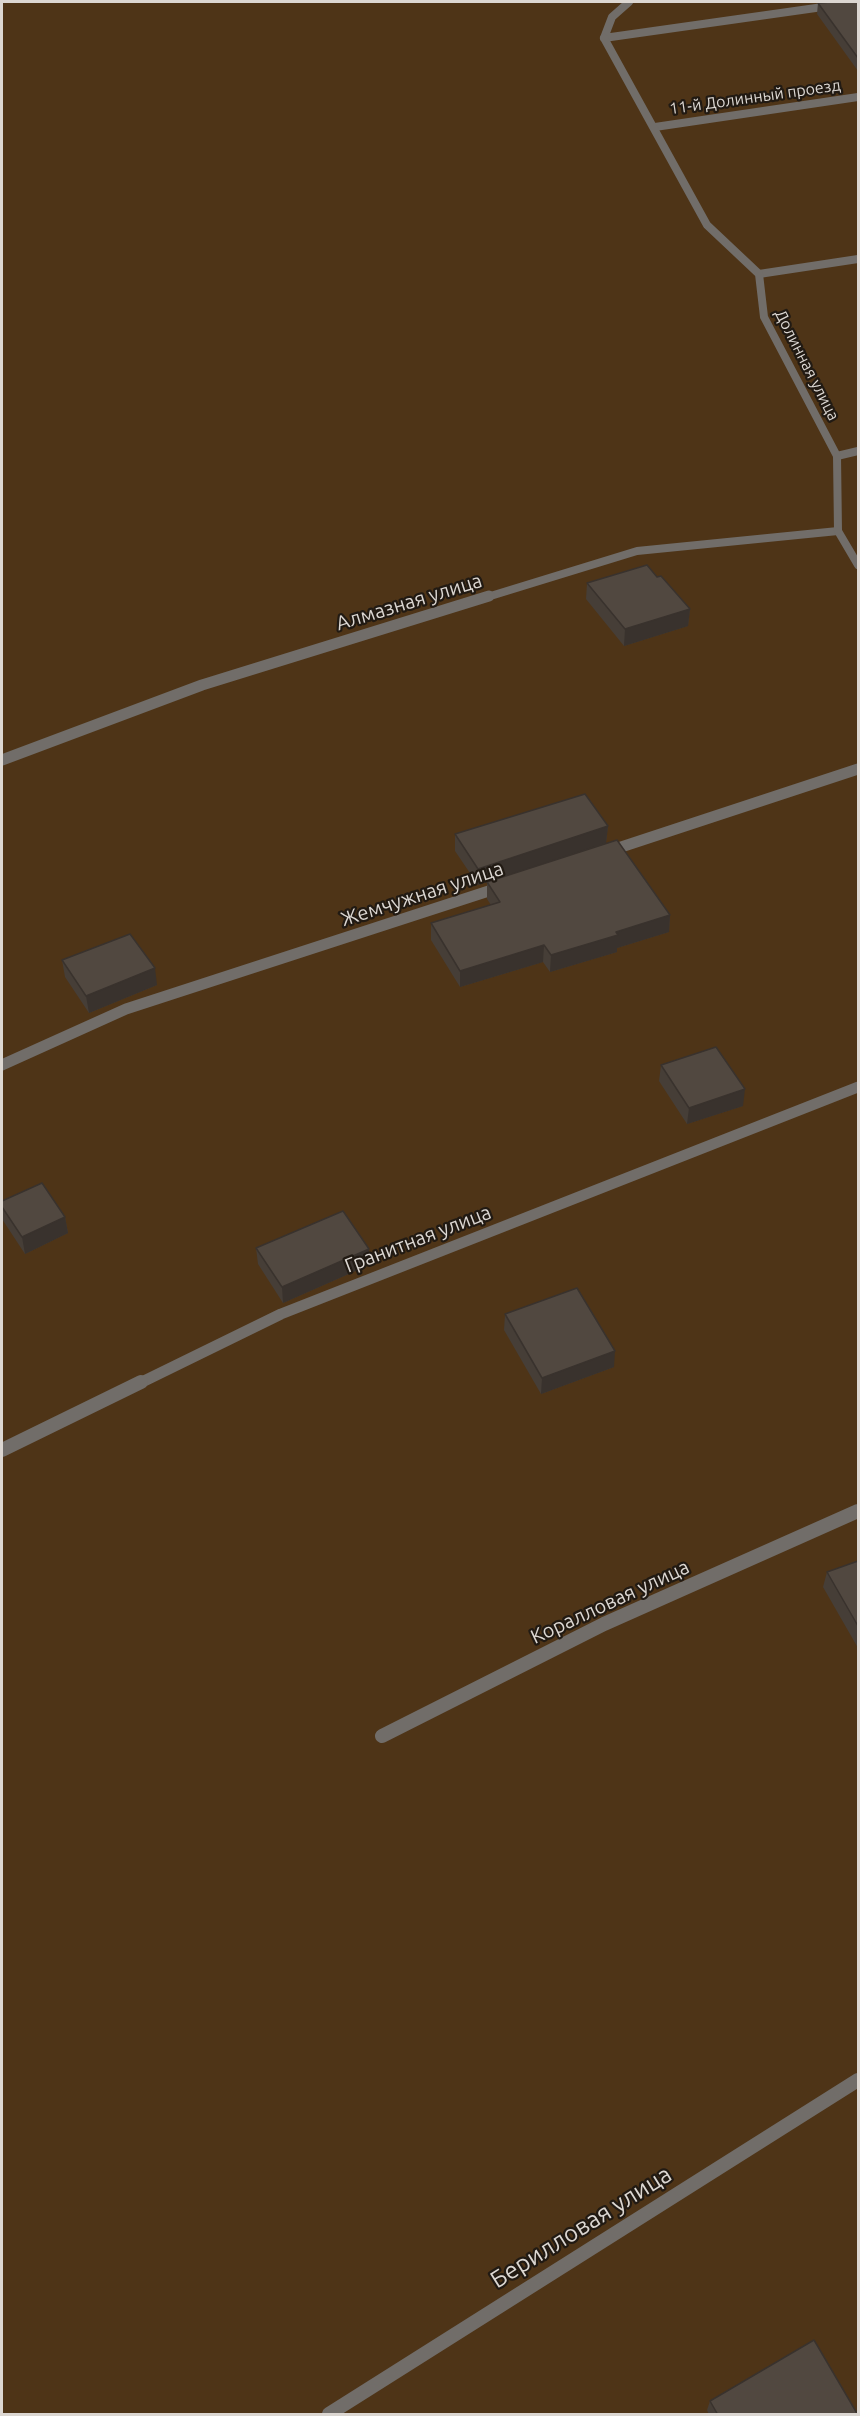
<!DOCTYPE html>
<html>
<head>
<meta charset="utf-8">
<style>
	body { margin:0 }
	#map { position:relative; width:860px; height:2416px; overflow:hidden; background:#2b241c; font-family:Ubuntu,sans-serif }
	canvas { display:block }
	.frame { position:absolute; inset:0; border:3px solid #dcd7d2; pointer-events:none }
</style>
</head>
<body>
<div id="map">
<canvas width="860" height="2416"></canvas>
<div class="frame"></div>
</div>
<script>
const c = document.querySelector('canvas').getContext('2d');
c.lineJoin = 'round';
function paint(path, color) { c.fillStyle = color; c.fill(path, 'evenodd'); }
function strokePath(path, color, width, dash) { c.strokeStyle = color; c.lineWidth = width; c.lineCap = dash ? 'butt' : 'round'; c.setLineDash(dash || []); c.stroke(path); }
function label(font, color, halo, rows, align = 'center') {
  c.font = font + ' Ubuntu,sans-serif'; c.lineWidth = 4.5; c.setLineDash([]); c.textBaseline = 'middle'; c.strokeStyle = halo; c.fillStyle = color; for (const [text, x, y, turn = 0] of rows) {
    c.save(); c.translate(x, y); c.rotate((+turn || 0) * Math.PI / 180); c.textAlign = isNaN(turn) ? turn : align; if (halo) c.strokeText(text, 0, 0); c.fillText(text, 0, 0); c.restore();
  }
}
paint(new Path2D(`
	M2 2H858V2414H2Z`), '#4e3417');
strokePath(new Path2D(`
	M629 2 612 17 604 38 858 2
	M655 127 858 97
	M759 274 858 259
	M837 456 858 451
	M484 598 637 551 838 531`), '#716d69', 8);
strokePath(new Path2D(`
	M2 760 202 685 489 596
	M609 851 858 769
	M2 1065 126 1009 501 887
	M138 1384 281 1314 858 1087`), '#716d69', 11);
strokePath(new Path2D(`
	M2 1450 141 1382
	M382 1736 604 1624 858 1511
	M329 2414 858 2080`), '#716d69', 14);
strokePath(new Path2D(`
	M604 38 707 225 759 274 764 317 837 456 838 531 858 565`), '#716d69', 8);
paint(new Path2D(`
	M858 2V71L817 14 818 3Z
	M657 577 690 609 688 626 624 646 586 599 587 583Z
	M608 826 606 843 670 915 669 932 617 948V952L550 972 543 962 460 987 431 940V923L491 905 487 899V882L478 885 455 851V834Z
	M62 960 157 985 89 1013 65 977Z
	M661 1065 743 1106 687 1124 659 1081Z
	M2 1201 65 1217 68 1233 25 1254 2 1219Z
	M256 1248 369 1265 283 1303 258 1264Z
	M505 1314 614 1367 541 1394 504 1330Z
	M858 1561V1648L823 1587 827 1572Z
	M710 2401 858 2415H709L707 2410Z`), '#463e37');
paint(new Path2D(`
	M690 609 688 626 624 646 625 629Z
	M608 826 606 843 478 885V869Z
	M670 915 669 932 617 948V952L550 972 551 955 616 932Z
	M544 945 543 962 460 987V971Z
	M155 968 157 985 89 1013 86 996Z
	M745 1089 743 1106 687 1124 689 1108Z
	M65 1217 68 1233 25 1254 22 1237Z
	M369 1249V1265L283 1303 282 1287Z
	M615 1351 614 1367 541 1394 542 1378Z`), '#39322d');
const building = new Path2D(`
	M831 2H858V58L818 3Z
	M647 565 657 577 661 576 690 609 625 629 587 583Z
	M585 794 608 826 478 869 455 834Z
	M617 840 670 915 616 932 618 935 551 955 544 945 460 971 431 923 500 902 487 882Z
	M130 934 155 968 86 996 62 960Z
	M716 1047 745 1089 689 1108 661 1065Z
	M42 1183 65 1217 22 1237 2 1207V1201Z
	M343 1211 369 1249 282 1287 256 1248Z
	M577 1288 615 1351 542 1378 505 1314Z
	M858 1561V1626L827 1572Z
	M814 2340 858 2415H718L710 2401Z`);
paint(building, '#514840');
strokePath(building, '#39322d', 1.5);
label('16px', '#dcd7d2', '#211a13', [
	["11-й Долинный проезд",755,97,-8],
	["Долинная улица",807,365,63]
]);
label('20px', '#dcd7d2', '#211a13', [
	["Алмазная улица",409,602,-17],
	["Жемчужная улица",422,894,-18],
	["Гранитная улица",418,1239,-21],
	["Коралловая улица",610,1602,-25]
]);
label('24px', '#dcd7d2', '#211a13', [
	["Берилловая улица",581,2227,-32]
]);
</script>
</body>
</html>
